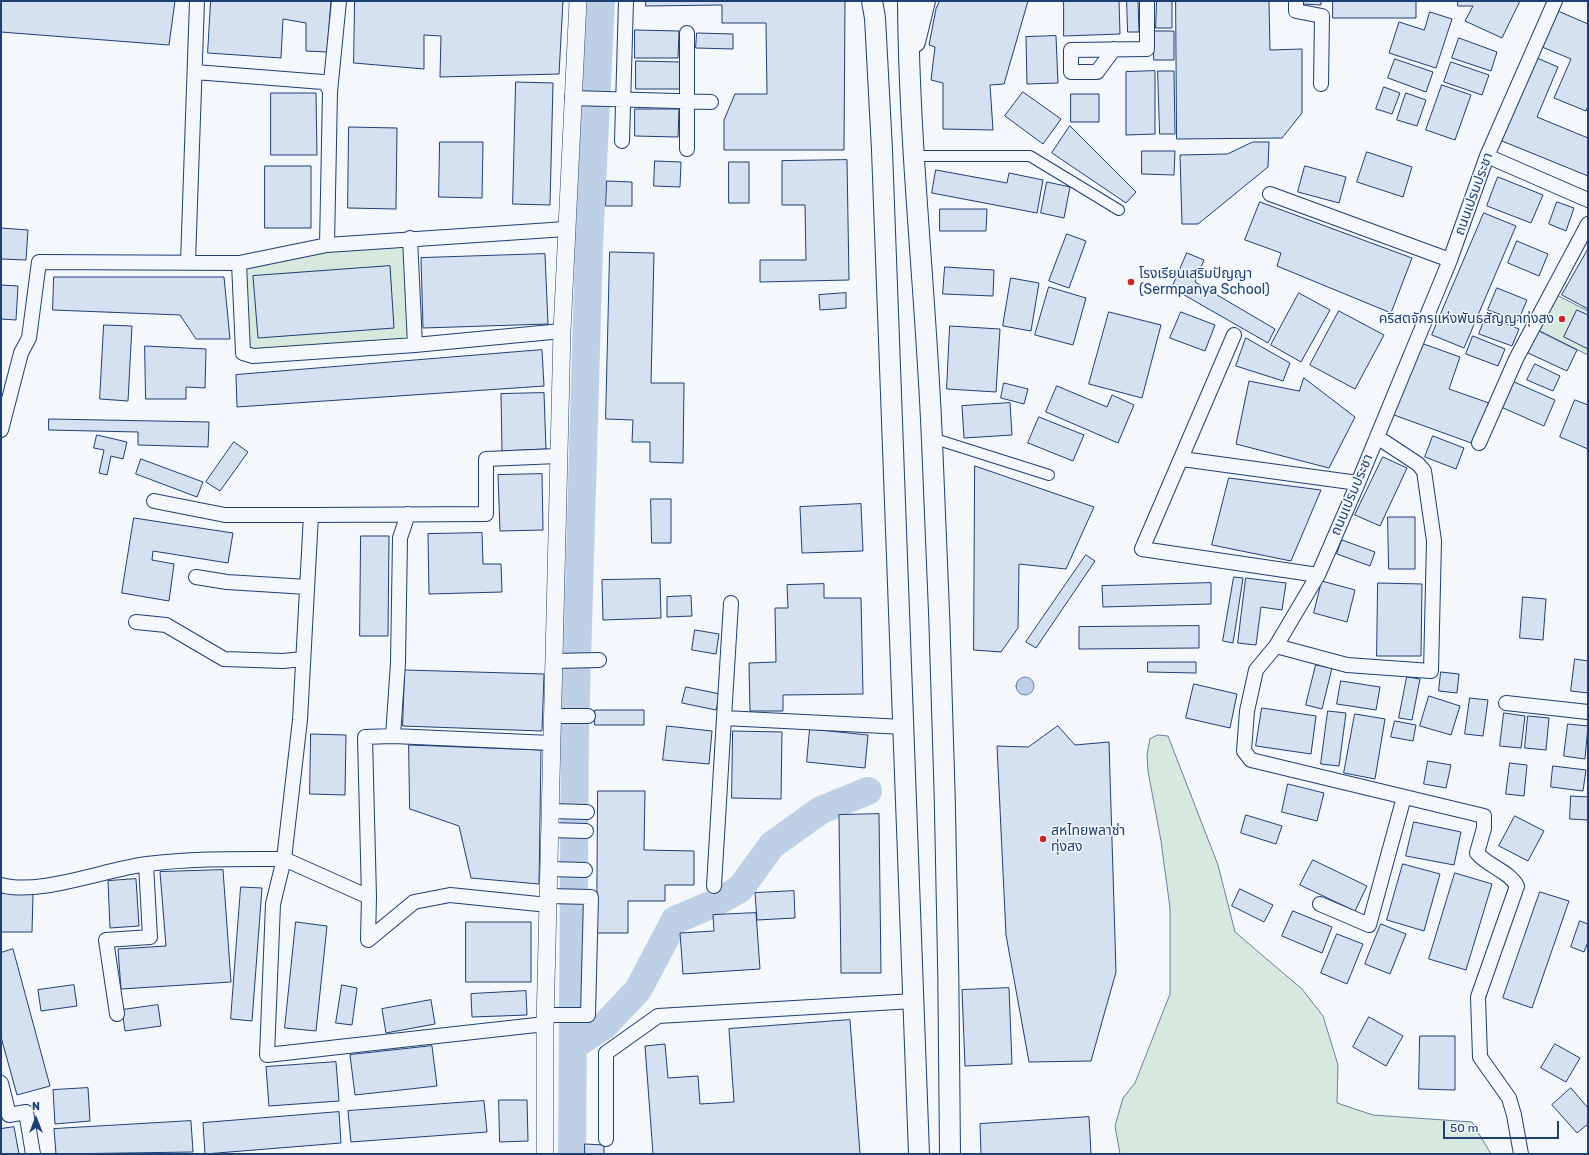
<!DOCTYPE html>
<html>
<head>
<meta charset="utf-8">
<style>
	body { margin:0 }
	#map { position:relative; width:1589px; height:1155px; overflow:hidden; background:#f4f7fb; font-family:Rubik,sans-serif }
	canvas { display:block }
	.frame { position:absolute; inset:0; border:2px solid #1d3f73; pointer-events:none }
	.north { position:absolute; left:16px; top:1099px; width:40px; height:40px; -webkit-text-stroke:3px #f4f7fb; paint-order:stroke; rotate:0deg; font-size:11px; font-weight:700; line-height:16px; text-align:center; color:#1d3f73 }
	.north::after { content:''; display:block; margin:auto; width:14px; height:18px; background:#1d3f73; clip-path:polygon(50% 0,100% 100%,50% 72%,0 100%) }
	.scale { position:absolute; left:1443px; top:1121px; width:116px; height:18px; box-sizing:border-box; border:2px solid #1d3f73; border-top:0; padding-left:5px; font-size:12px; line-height:14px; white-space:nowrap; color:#1d3f73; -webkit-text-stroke:3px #f4f7fb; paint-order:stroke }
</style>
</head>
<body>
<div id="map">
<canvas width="1589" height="1155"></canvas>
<div class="frame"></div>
<div class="north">N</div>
<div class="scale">50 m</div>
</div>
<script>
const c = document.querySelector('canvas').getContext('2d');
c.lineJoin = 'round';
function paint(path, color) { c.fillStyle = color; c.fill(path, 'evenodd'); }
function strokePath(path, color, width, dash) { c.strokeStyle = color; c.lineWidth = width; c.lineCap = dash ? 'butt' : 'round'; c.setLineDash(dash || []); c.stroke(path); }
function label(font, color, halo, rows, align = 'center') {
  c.font = font + ' Rubik,"Noto Sans Thai",sans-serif'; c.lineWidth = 3; c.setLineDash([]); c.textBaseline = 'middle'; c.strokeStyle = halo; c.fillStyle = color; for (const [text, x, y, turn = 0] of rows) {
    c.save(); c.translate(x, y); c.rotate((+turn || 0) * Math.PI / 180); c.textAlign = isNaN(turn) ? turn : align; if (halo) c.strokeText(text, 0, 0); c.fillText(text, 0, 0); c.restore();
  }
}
const green = new Path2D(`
	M410 238 415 345 243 353 239 263Z
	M1551 292 1588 311V355L1532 327Z
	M1158 735 1168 736 1218 865 1235 932 1302 989 1323 1016 1338 1065 1337 1103 1373 1115 1472 1122 1491 1154H1120L1115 1126 1123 1098 1135 1083 1170 994V908L1161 841 1148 771 1147 755 1150 739Z`);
paint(green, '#d7e8df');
strokePath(green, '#687fa3', 1);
const water = new Path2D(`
	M1016 686a9 9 0 1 1 18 0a9 9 0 1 1-18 0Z`);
paint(water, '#bed0e5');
strokePath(water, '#687fa3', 1);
strokePath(new Path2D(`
	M573 1046 604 1026 638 990 675 920 713 904 740 889 772 845 821 810 868 791
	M572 1154 575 729 589 246 601 1`), '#bed0e5', 28);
const building = new Path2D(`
	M1 1H175L169 45 1 32Z
	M211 1H331L327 52 306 51V23L283 19 281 58 208 53Z
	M355 1H563L559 74 440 77 441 36 424 35V69L354 63Z
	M646 1H845L844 150H724V120L735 94H767L766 23H722V5L646 6Z
	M940 1H1028L1004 84 990 85 993 130 943 129V83L931 80 935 47 929 45 936 9Z
	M1064 1H1119L1120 34 1064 36Z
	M1127 1H1138L1139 32H1128Z
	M1157 1H1172V28H1156Z
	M1176 1H1269L1270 50 1302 49V113L1282 138 1177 139Z
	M1302 1H1321V5L1302 4Z
	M1333 1H1416V18H1333Z
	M1458 1H1520L1502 38 1465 21 1473 6H1458Z
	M1558 11 1588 24V106L1586 111 1554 98 1571 59 1542 47Z
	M1430 12 1452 19 1436 68 1389 53 1399 22 1424 30Z
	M635 30 679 31 678 58H635Z
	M1154 31H1174V60H1154Z
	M697 33 733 34V49L696 48Z
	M1056 36 1058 83 1027 84 1026 37Z
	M1459 38 1497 52 1491 71 1452 58Z
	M1537 58 1558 67 1537 117 1588 138V176L1502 141Z
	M1395 59 1433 72 1426 92 1388 78Z
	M636 61 680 62V89H636Z
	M1451 62 1489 75 1482 95 1444 82Z
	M1155 71V134L1126 135V72Z
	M1158 71H1174L1175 134H1160Z
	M516 82 553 83 550 205 513 204Z
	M1442 85 1471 95 1455 140 1426 130Z
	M1384 87 1400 93 1392 114 1376 109Z
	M1023 92 1061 119 1043 144 1005 116Z
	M271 93H316L317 155H271Z
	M1406 93 1426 100 1417 126 1397 120Z
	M1071 94H1099V122H1071Z
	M635 109H679L678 137 635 136Z
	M1070 126 1136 192 1126 203 1052 153Z
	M349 127 397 128 396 209 348 208Z
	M440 142H483L482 198 439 197Z
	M1253 142H1269L1268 167 1198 224H1182L1180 155 1227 154Z
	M1142 151H1175L1174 175 1142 174Z
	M1367 152 1412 167 1403 197 1357 182Z
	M847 160 849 280 760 282V260H806L805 205H782V161Z
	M655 161 681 162 680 187 654 186Z
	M729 162H749V203H729Z
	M265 166H311V228H265Z
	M1305 166 1346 177 1339 203 1298 192Z
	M936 170 1007 183 1009 173 1043 180 1037 213 932 193Z
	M1498 177 1543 195 1531 223 1487 206Z
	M607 181 632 182V206H606Z
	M1047 182 1070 187 1064 218 1041 213Z
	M1260 202 1412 258 1391 313 1277 266 1281 253 1245 240Z
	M1557 202 1574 208 1566 231 1549 224Z
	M940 209H987L986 231H940Z
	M1484 213 1516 226 1464 348 1432 335Z
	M1 228 28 230 26 260 1 259Z
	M1067 234 1086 241 1069 288 1049 281Z
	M1517 241 1548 254 1539 276 1508 263Z
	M1588 249V309L1562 295Z
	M610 252 654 253 651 383H684L683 463 650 462V442H632L633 420 606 419Z
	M1187 253 1204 260 1195 282 1275 329 1268 343 1172 288Z
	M545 254 548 324 423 328 421 258Z
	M390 266 394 328 258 338 253 276Z
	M945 267 994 270 993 296 943 294Z
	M54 277H224L230 339H196L180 315 53 310Z
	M1011 278 1039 283 1031 331 1003 326Z
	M1 285 18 286 16 320 1 319Z
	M1049 287 1086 298 1073 345 1035 335Z
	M1497 288 1527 300 1518 321 1488 310Z
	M846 293V308L820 310 819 295Z
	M1299 293 1330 310 1301 362 1271 345Z
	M1577 310 1588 315V349L1564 337Z
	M1339 311 1384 335 1355 389 1310 365Z
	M1109 312 1161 325 1142 398 1089 384Z
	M1181 312 1215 325 1205 351 1170 338Z
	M1486 316 1519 329 1512 346 1479 334Z
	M104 325 132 326 128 401 100 399Z
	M950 326 1000 329 996 392 947 389Z
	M1539 331 1577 350 1567 371 1528 353Z
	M1473 336 1505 349 1498 366 1466 354Z
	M1246 338 1290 363 1283 381 1236 366Z
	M1421 343 1460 357 1449 389 1489 403 1474 444 1394 415Z
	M145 346 206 349 205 388 186 387V399H146Z
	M542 350 544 386 237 407 236 375Z
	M1535 364 1560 376 1553 391 1527 380Z
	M1304 378 1355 417 1329 468 1236 444 1249 381 1299 391Z
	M1512 381 1555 400 1544 426 1501 407Z
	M1004 383 1028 389 1024 404 1001 398Z
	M1057 386 1107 407 1112 395 1134 405 1118 443 1046 412Z
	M544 393 546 449 502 451 501 394Z
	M1575 400 1588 405V449L1560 437Z
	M1010 403 1012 435 964 438 962 406Z
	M1039 417 1084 435 1073 461 1028 443Z
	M49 419 209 422 208 447 138 445V432L49 430Z
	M97 435 127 442 123 459 111 456 107 475 99 473 104 450 94 448Z
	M1433 436 1464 448 1456 469 1425 457Z
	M234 442 248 452 220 491 206 482Z
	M1383 457 1407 468 1380 526 1355 515Z
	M141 459 203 482 197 497 136 474Z
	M975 466 1094 507 1066 569 1019 564 1018 628 1001 652 974 650Z
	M542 474 543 530 500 531 498 475Z
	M1229 478 1321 490 1291 561 1212 545Z
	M651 499H671V543H652Z
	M861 504 863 551 802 553 800 507Z
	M1388 517H1415V569H1389Z
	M134 518 233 533 228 563 153 551 152 560 174 564 169 601 122 593Z
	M482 533 483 564H501L502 592 429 594 428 534Z
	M361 536H389L388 636H360Z
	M1342 540 1375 552 1370 566 1337 554Z
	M1086 555 1095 561 1036 648 1026 642Z
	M1234 577 1243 578 1233 643 1223 641Z
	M1246 578 1286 583 1282 610 1261 607 1256 645 1238 643Z
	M660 579 661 618 603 620 602 580Z
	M1322 581 1355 590 1347 622 1314 613Z
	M1211 583V604L1103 607 1102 586Z
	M1378 583 1422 584 1421 656H1377Z
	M824 584V598H861L863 694 783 695V711H750L749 663 776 662 775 608H788L787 585Z
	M691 596 692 616 667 617V597Z
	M1523 597 1546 599 1543 640 1520 638Z
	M1199 626V648L1079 649V627Z
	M695 630 719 634 716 654 692 650Z
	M1575 659 1588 661V693L1571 691Z
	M1148 662H1196V673L1148 672Z
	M1316 665 1332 668 1322 709 1306 705Z
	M405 670 544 674 542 731 403 726Z
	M1441 672 1459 674 1457 693 1439 691Z
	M1407 677 1420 679 1412 720 1399 718Z
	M1341 681 1380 687 1376 710 1337 704Z
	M1194 684 1237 694 1230 728 1186 718Z
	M686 687 720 694 716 710 682 703Z
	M1429 696 1460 706 1451 735 1420 726Z
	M1470 698 1488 700 1483 736 1465 734Z
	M1262 708 1316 716 1311 754 1256 746Z
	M595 710H644V725H595Z
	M1328 711 1346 713 1339 766 1321 764Z
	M1504 713 1525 716 1521 748 1500 746Z
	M1355 714 1385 719 1375 779 1344 773Z
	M1528 716 1549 718 1546 750 1525 748Z
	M1395 721 1416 725 1413 741 1391 737Z
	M1568 724 1588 726 1585 759 1564 756Z
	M667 726 712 731 709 764 663 760Z
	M1058 726 1075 745 1109 742 1116 972 1091 1061 1029 1062 1006 935 997 746 1028 747Z
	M810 729 868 735 865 768 807 762Z
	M733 731 782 732 781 799 732 798Z
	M311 734 346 735 345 795 310 794Z
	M409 745 541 750 539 884 471 878 459 826 410 809Z
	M1428 761 1451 765 1446 788 1424 784Z
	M1510 763 1527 765 1524 796 1506 794Z
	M1553 766 1586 770 1583 791 1551 787Z
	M1288 784 1324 793 1317 821 1282 812Z
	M598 791H645L644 850 694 851V885H665V901H628V933H597Z
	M1571 796 1588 797V820L1570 819Z
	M879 814 881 973H841L839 815Z
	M1246 815 1282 826 1276 844 1241 833Z
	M1515 816 1544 831 1528 861 1499 846Z
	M1414 822 1461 832 1454 865 1406 856Z
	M1313 860 1367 886 1355 911 1300 885Z
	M1403 864 1440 874 1424 931 1387 920Z
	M223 870 231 982 121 989 118 949 166 946 160 872Z
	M1455 873 1492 884 1466 970 1429 959Z
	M136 879 139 926 110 928 108 881Z
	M241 887 262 888 252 1021 231 1019Z
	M1240 889 1273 905 1264 922 1232 906Z
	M794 891 795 918 757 920 755 893Z
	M1540 892 1569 901 1532 1008 1503 998Z
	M1 893 33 894 32 932H1Z
	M1293 911 1332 927 1322 953 1282 936Z
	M756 913 760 969 683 974 680 933 714 931 713 915Z
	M1580 921 1588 924V942L1584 952 1571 947Z
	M296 922 327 926 316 1031 285 1028Z
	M466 922H531V982H466Z
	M1381 924 1406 934 1390 974 1365 964Z
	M1337 934 1363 944 1347 984 1321 973Z
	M13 949 50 1086 17 1095 1 1037V953Z
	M74 985 77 1006 41 1011 38 990Z
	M342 985 357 988 352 1025 336 1023Z
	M1009 988 1012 1064 965 1066 962 990Z
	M526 991 527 1015 472 1017 471 994Z
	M431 1000 435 1024 386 1033 382 1009Z
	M158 1005 161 1026 125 1031 122 1010Z
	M1369 1017 1403 1036 1386 1066 1353 1047Z
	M850 1020 860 1154H653L645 1046 665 1044 668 1078 698 1076 700 1104 734 1102 729 1029Z
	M1420 1036H1455V1090L1419 1089Z
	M1555 1044 1580 1058 1566 1082 1541 1068Z
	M432 1046 437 1086 355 1095 350 1055Z
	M336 1062 339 1101 269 1106 266 1067Z
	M88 1088 90 1121 55 1124 53 1090Z
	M1571 1088 1588 1108V1124L1577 1133 1552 1105Z
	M499 1100H527L528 1141 500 1142Z
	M484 1101 487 1132 351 1142 348 1111Z
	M339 1112 341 1143 205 1154 203 1123Z
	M1089 1117 1091 1154H981L980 1124Z
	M191 1121 193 1152 56 1154 54 1129Z
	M14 1127 19 1154H1V1129Z
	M585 1144 604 1145V1154H585Z`);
paint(building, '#d5e0f0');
strokePath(building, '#1d3f73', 1);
const pedestrian = new Path2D(`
	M914 156H1030L1119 210
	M932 438 1049 475`);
const minor = new Path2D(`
	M1296 1V11L1322 16 1321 84
	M1114 49 1097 72H1071V50L1147 49V1
	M195 72 323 82 328 86 330 92 327 245
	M330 92 339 1
	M572 98 711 102
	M622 141 626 1
	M687 149V33
	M1487 156 1588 200
	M1270 194 1450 260
	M410 238 415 345
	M188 262 197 1
	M239 263 243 353 253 356 415 345 562 331
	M1234 335 1142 549 1318 575
	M1 430 21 353 29 338 39 262 239 263 327 245 566 229
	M1479 443 1516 359 1588 224
	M1182 459 1358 483
	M154 501 225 515H311
	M408 514 400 538 398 663 393 736 551 743
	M196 577 227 582 307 587
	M136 622 166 625 224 659 283 661 303 659
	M1276 646 1347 665 1431 671 1434 541 1424 471 1418 464 1377 437
	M553 661 599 660
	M1506 703 1588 712
	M552 716H588
	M724 718 731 603
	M393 736 365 737 369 897 284 859 273 904 267 1055 545 1024
	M550 811 587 812
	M550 830 586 831
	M549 869 585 870
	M1 885C39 896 106 869 147 864 193 858 238 859 284 859L300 720 311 515 486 514V459L558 456
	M714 886 724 718 904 727
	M369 897 368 940 414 902 450 895 548 905
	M1320 904 1369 925 1404 797
	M117 1014 106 940 150 937 146 864
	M546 1015H588L591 897 548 896
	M1 1083 9 1115 26 1112 33 1154
	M606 1139V1053L658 1016 914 1001
	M1521 1154 1514 1115 1509 1098 1480 1057 1478 997 1517 886C1509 871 1489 867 1477 853L1484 828V816L1251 760 1244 751 1247 711 1256 670 1276 646 1318 575 1358 483 1450 260 1487 156 1555 1`);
const tertiary = new Path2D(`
	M545 1154V1024L562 331 578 1`);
const secondary = new Path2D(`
	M872 1 875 18 882 150 919 1154
	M908 1C909 148 926 294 932 441 943 679 949 916 950 1154
	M915 42 925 1`);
strokePath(pedestrian, '#1d3f73', 12);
strokePath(minor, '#1d3f73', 16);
strokePath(tertiary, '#1d3f73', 18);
strokePath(secondary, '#1d3f73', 22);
strokePath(pedestrian, '#f4f7fb', 10);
strokePath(minor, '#f4f7fb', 14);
strokePath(tertiary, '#f4f7fb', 17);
strokePath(secondary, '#f4f7fb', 20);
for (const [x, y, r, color] of [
	[1131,282,4,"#c62828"],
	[1562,319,4,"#c62828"],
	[1043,839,4,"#c62828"]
]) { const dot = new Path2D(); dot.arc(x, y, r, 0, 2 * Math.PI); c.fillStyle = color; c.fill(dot); strokePath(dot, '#f4f7fb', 1.5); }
label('14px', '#1d3f73', '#f4f7fb', [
	["ถนนเปรมประชา",1474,194,-70],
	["ถนนเปรมประชา",1352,495,-67]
]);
label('14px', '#1d3f73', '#f4f7fb', [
	["โรงเรียนเสริมปัญญา",1139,274],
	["(Sermpanya School)",1139,290],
	["คริสตจักรแห่งพันธสัญญาทุ่งสง",1554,319,"right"],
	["สหไทยพลาซ่า",1051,831],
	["ทุ่งสง",1051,847]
], 'left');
</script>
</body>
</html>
